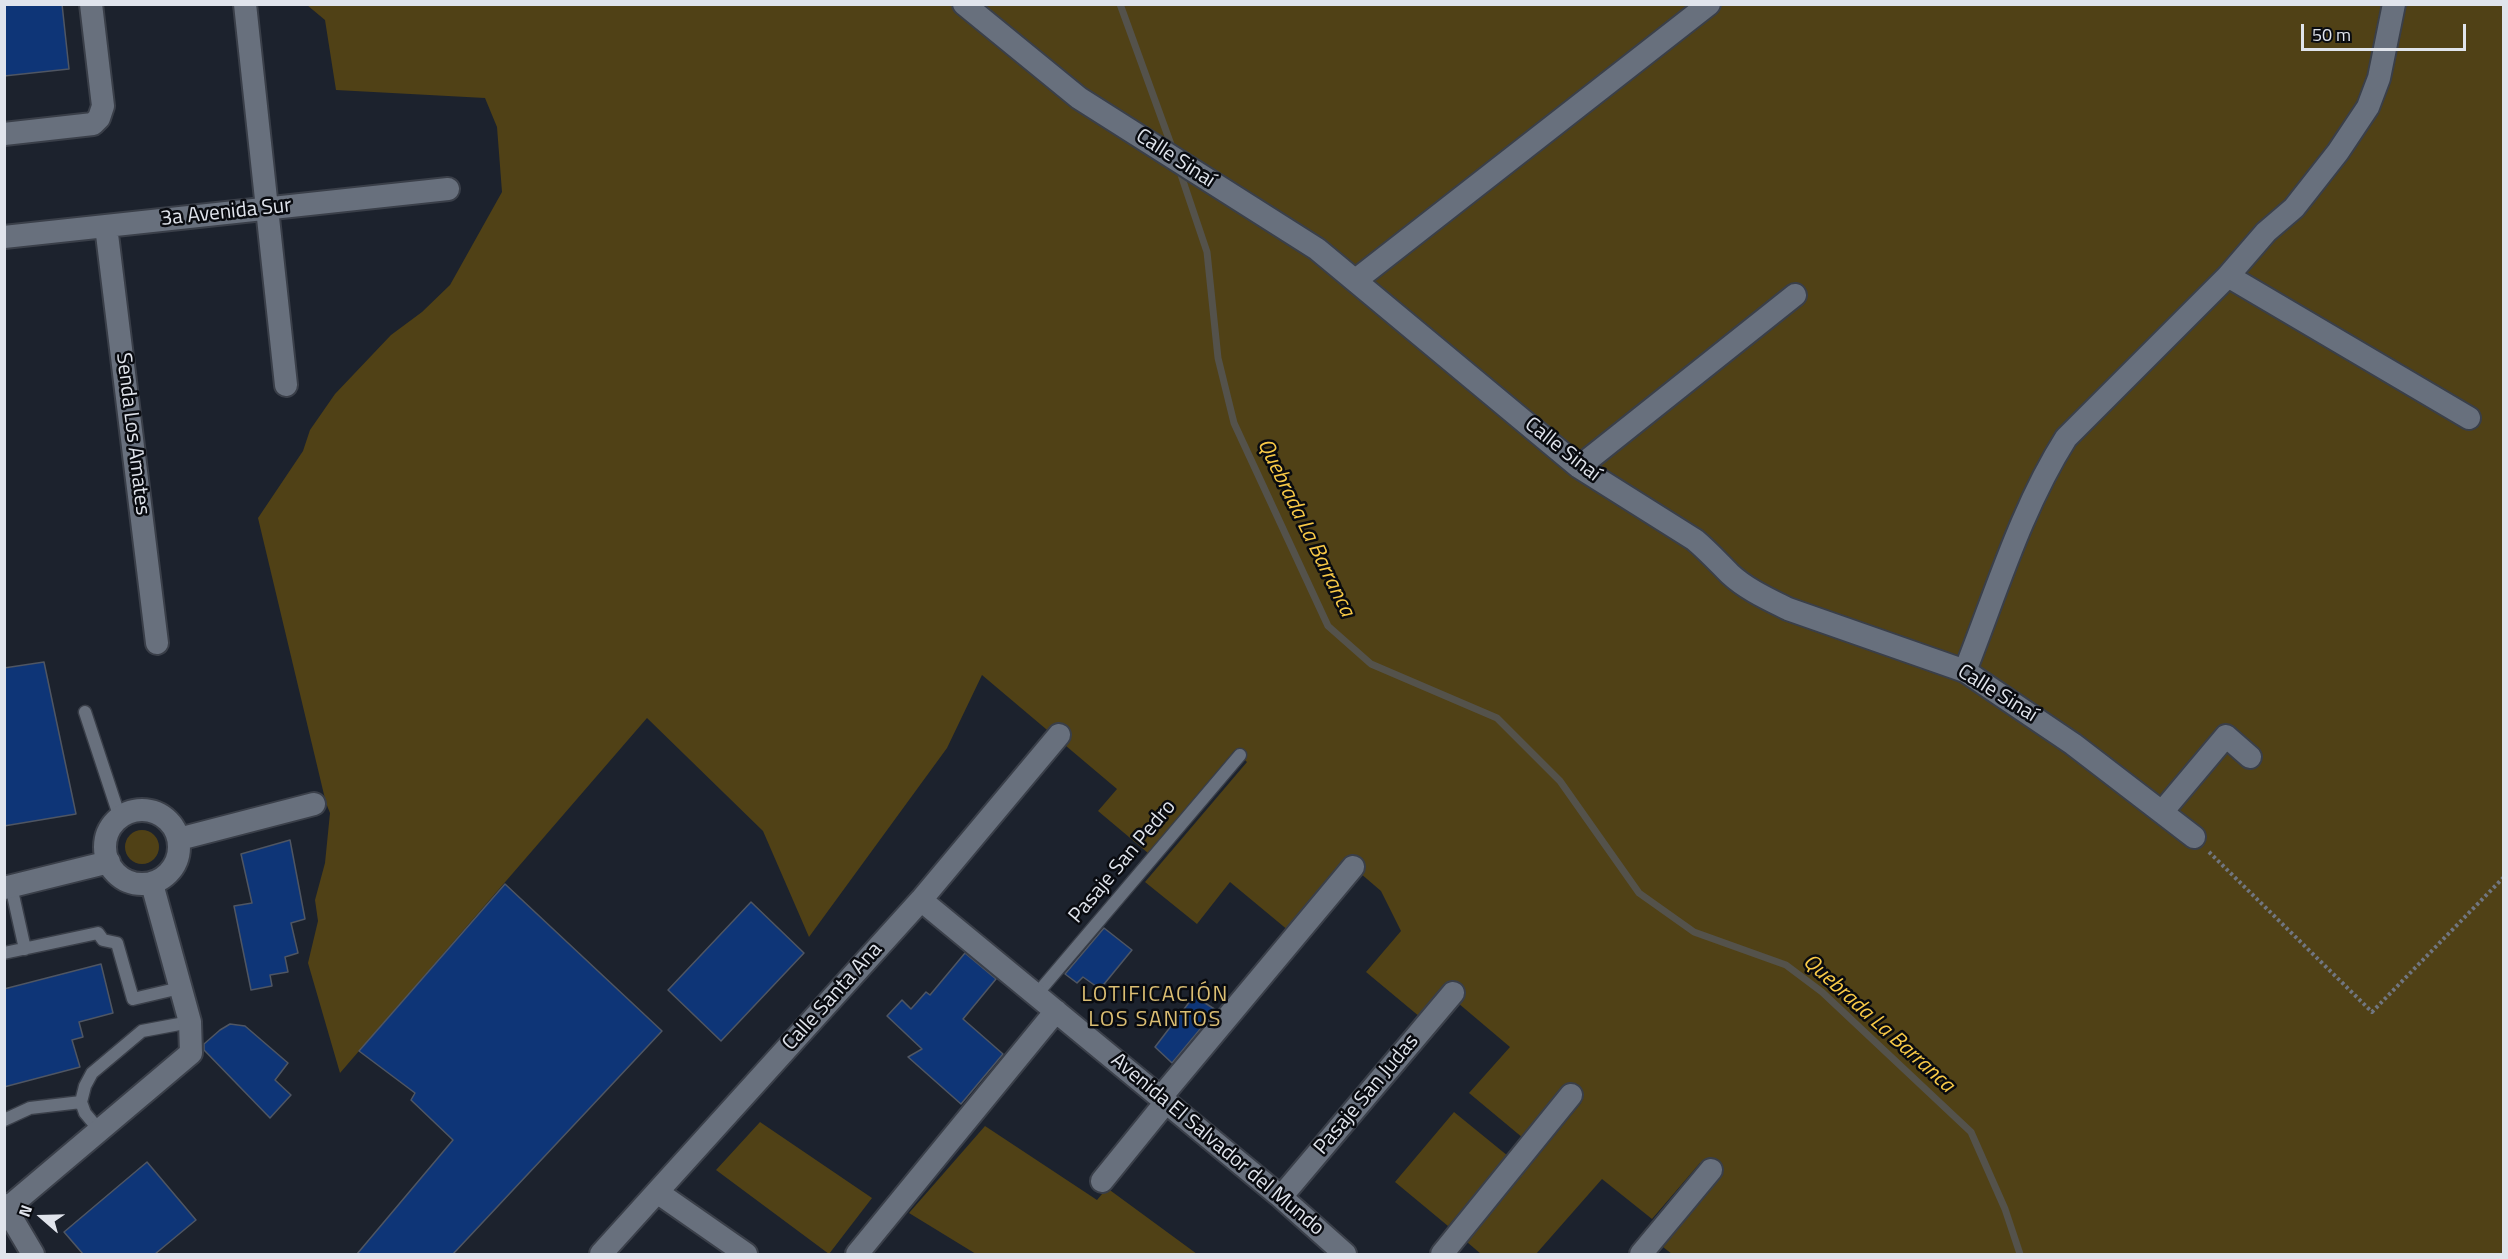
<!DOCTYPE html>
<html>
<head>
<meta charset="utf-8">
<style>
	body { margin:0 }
	#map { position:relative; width:2508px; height:1259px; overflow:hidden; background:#1c222d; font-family:"Titillium Web",sans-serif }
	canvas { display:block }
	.frame { position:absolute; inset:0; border:6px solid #e0e4ec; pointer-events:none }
	.north { position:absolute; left:12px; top:1187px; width:60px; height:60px; -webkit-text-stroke:4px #090b10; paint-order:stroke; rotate:290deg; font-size:16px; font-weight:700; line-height:24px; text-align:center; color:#e0e4ec }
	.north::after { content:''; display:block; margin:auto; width:21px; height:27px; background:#e0e4ec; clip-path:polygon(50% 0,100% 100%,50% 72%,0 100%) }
	.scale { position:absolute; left:2301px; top:24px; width:165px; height:27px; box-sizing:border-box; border:3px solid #e0e4ec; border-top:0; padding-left:8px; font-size:18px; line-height:21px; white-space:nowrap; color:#e0e4ec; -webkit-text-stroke:4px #090b10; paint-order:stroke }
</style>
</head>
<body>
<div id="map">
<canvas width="2508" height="1259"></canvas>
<div class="frame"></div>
<div class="north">N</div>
<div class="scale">50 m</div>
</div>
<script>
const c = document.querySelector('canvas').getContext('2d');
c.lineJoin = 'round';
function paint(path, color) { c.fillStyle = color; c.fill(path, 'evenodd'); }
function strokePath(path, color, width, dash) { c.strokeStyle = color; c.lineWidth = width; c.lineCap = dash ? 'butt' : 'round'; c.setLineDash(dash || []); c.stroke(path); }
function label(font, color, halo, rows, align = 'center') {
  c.font = font + ' "Titillium Web",sans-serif'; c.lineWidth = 5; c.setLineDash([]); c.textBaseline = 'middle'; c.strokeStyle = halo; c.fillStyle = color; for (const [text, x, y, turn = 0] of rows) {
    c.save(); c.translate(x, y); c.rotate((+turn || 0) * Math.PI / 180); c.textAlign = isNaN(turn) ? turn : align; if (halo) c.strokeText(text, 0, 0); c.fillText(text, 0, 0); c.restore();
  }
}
paint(new Path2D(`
	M307 5H2503V1254H1672L1663 1247 1715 1184 1712 1170 1700 1163 1652 1219 1602 1179 1536 1254H1481L1467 1242 1581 1103 1571 1095 1523 1138 1469 1093 1510 1047 1458 1003 1420 1017 1366 972 1401 931 1381 891 1346 861 1289 931 1230 882 1197 924 1145 882 1247 762 1235 750 1148 853 1098 811 1117 789 982 675 947 748 809 937 763 831 647 718 340 1073 308 963 318 921 315 900 325 863 330 813 326 803 258 518 303 451 310 430 335 394 391 335 422 312 450 285 502 192 497 127 485 98 336 90 325 20Z
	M125 847a17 17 0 1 1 34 0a17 17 0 1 1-34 0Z
	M1454 1112 1508 1156 1448 1226 1395 1182Z
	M760 1122 872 1198 829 1254 716 1170Z
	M985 1126 1097 1200 1107 1188 1197 1254H976L909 1213Z`), '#504116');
strokePath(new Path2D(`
	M1120 4 1173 150
	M1179 169 1207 252 1218 358 1234 423 1328 626 1371 664 1497 718 1560 781 1639 893 1694 932 1786 965 1822 992 1971 1132 2005 1209 2020 1254`), '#54524b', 7);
const building = new Path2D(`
	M4 4H62L69 69 4 76Z
	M44 662 76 814 4 826V668Z
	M290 840 305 919 291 923 298 953 285 957 288 972 270 975 272 986 251 990 234 906 252 903 241 854Z
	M505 884 662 1031 453 1254H357L453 1140 411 1100 415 1093 359 1051Z
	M751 902 804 953 721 1041 668 990Z
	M1104 928 1132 950 1100 989 1083 977 1077 983 1065 974Z
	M965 953 996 979 963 1019 1003 1054 961 1104 908 1057 922 1049 887 1016 902 1000 911 1009 926 992 930 995Z
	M101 964 113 1013 79 1022 83 1037 72 1040 80 1067 4 1087V989Z
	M1194 996 1216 1010 1172 1063 1155 1047Z
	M230 1024 245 1026 288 1063 275 1080 291 1095 270 1118 204 1050V1044L220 1030Z
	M147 1162 196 1220 155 1254H83L64 1232Z`);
paint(building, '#0e3577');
strokePath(building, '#4f5663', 1.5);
const service = new Path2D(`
	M85 712 120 818
	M11 886 25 949
	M4 953 98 933 103 940 117 943 133 999 180 988
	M1036 995 1240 755
	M4 1120 30 1108 81 1102
	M100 1131 85 1113 81 1102 85 1086 92 1073 142 1031 190 1022`);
const minor = new Path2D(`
	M245 4 286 385
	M964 4 1079 98 1317 249 1579 467 1695 540C1708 551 1718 562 1730 574 1746 589 1768 599 1788 609L1965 671 2073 744 2194 837
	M4 134 93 124 99 118 103 106 91 4
	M106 226 157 643
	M4 237 448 189
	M2228 276 2469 418
	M1356 280 1709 4
	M1579 467 1795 295
	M1965 671C1996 593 2021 509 2066 438L2228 276 2266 232 2294 208 2338 152 2368 107 2379 78 2394 4
	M105 847a37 37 0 1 1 74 0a37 37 0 1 1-74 0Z
	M2162 812 2226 736 2250 757
	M179 839 314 804
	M4 888 109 862
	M921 900 1281 1197 1345 1254
	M1161 1097 1353 867
	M1102 1181 1166 1102
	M657 1192 746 1254
	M1281 1197 1453 993
	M4 1205 33 1254
	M4 1211 191 1053 190 1022 152 884
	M601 1254 921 900 1059 735
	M857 1254 1056 1011
	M1442 1254 1571 1095
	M1641 1254 1711 1170`);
strokePath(service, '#3a3f49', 15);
strokePath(minor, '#3a3f49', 26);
strokePath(new Path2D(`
	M2209 852 2372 1012 2504 877`), '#717680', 4, [3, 3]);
strokePath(service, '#68707d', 12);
strokePath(minor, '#68707d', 22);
label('21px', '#e0e4ec', '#090b10', [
	["Calle Sinaí",1175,159,33],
	["3a Avenida Sur",226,213,-6],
	["Senda Los Amates",132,434,83],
	["Calle Sinaí",1562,450,38],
	["Calle Sinaí",1997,694,32],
	["Pasaje San Pedro",1123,862,-50],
	["Calle Santa Ana",833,997,-48],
	["Pasaje San Judas",1367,1095,-50],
	["Avenida El Salvador del Mundo",1217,1145,40]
]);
label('italic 22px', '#f9ca47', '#090b10', [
	["Quebrada La Barranca",1305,528,64],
	["Quebrada La Barranca",1878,1024,42]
]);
c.letterSpacing = '1.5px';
label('22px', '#dbbe73', '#090b10', [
	["LOTIFICACIÓN",1155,996],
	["LOS SANTOS",1155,1021]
]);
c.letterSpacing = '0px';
</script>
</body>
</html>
